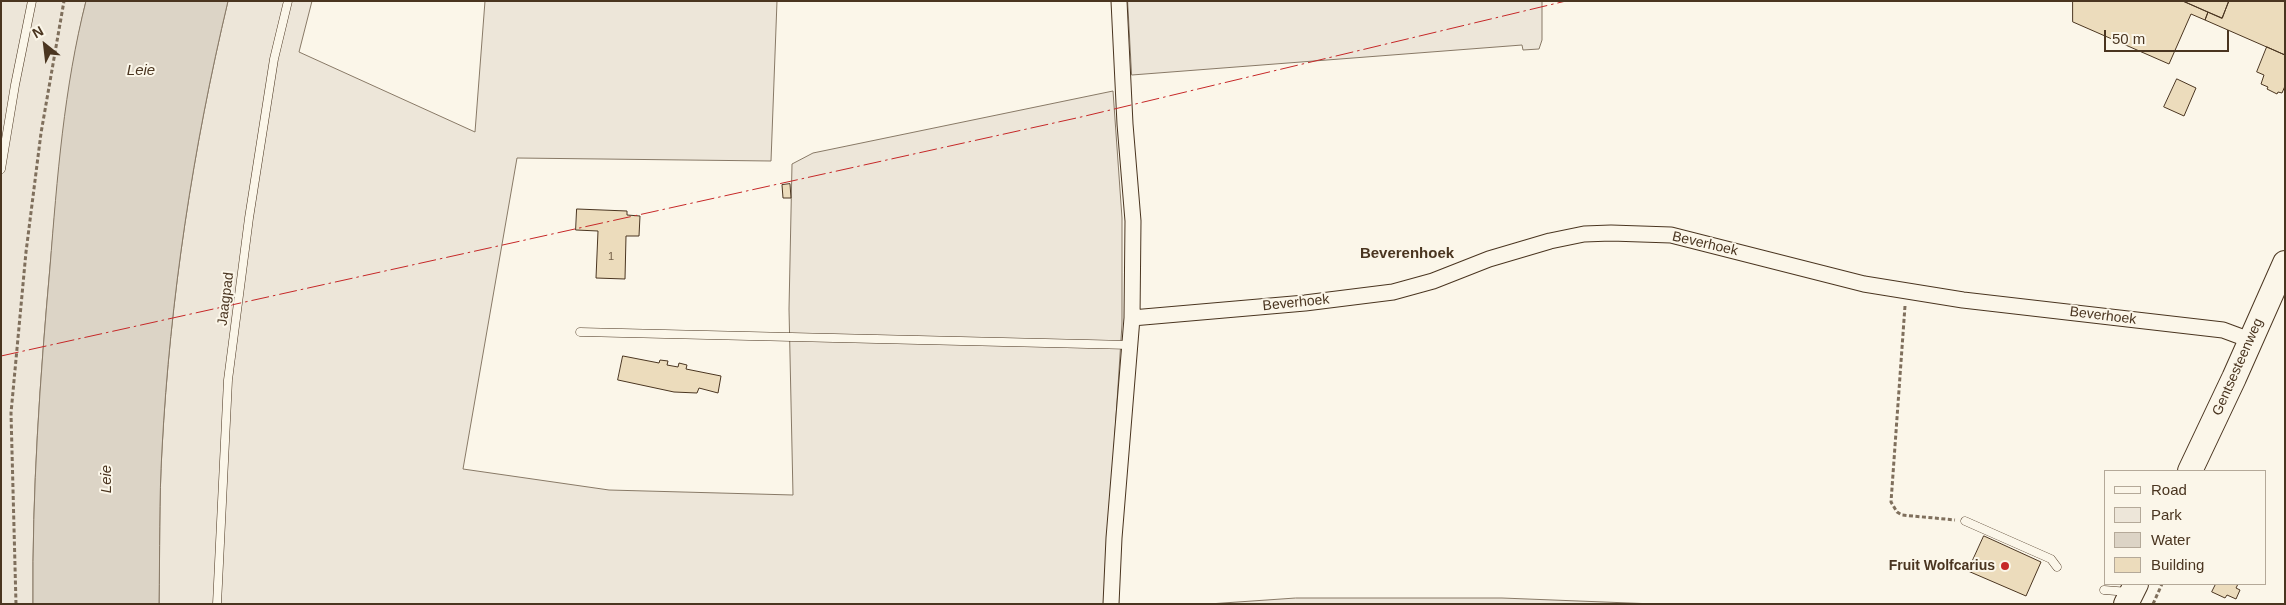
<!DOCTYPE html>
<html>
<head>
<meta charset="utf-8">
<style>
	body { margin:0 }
	#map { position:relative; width:2286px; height:605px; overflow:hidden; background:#fbf6e9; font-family:Helvetica,sans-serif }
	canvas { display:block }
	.frame { position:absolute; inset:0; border:2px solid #4a3520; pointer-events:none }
	.legend { position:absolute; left:2104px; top:470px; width:162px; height:115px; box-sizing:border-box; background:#fbf6e9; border:1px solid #b4a999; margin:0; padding:6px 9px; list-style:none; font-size:15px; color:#4a3520 }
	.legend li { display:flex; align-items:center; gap:10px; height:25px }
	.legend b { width:25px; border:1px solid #b4a999 }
	.north { position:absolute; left:20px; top:20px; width:50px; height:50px; -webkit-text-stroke:4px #fbf6e9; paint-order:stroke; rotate:331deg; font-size:14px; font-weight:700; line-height:20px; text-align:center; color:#4a3520 }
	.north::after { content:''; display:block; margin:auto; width:18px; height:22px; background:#4a3520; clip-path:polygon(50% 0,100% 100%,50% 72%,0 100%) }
	.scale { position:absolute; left:2104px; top:30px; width:125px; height:22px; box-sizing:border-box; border:2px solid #4a3520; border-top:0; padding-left:6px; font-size:15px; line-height:18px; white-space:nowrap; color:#4a3520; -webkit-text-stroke:4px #fbf6e9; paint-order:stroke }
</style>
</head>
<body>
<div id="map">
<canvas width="2286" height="605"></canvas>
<div class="frame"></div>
<ul class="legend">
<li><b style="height:6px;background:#fbf6e9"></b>Road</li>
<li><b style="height:14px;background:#ede6d9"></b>Park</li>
<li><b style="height:14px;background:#dcd4c6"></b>Water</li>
<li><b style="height:14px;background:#ecdcbc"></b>Building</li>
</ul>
<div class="north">N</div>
<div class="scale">50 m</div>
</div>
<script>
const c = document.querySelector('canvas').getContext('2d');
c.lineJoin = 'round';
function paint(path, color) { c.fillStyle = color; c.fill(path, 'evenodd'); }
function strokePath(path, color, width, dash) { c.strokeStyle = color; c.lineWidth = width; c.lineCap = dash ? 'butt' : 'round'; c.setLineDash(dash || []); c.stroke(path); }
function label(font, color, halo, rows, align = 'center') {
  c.font = font + ' Helvetica,sans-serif'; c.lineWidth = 4; c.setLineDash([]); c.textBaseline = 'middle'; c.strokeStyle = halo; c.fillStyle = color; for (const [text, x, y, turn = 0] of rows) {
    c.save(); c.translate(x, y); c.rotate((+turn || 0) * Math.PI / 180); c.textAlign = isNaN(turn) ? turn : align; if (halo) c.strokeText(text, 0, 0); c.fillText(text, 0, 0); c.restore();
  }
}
const green = new Path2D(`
	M1 1H86C65 88 58 179 50 267 40 379 32 491 33 604H1Z
	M228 1H312L299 52 475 132 485 1H777L771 161 517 158 463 469 609 490 793 495 789 309 792 164 813 153 1113 91 1122 218V324L1104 604H159C160 552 159 500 162 449 170 299 193 148 228 1Z
	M1128 1H1542V40L1539 49 1523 50 1522 45 1132 75Z
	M1296 598H1502L1655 604H1209Z`);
paint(green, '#ede6d9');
strokePath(green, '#887966', 1);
const water = new Path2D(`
	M86 1H228C193 148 170 299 162 449 159 500 160 552 159 604H33C32 491 40 379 50 267 57 179 64 87 86 1Z`);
paint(water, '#dcd4c6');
strokePath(water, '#887966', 1);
const building = new Path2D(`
	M2073 1H2183L2208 12 2205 20 2191 14 2169 64 2073 22Z
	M2183 1H2229L2222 18Z
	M2229 1H2285V55L2205 20 2208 12 2222 18Z
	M2267 47 2285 55V86L2282 93 2278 92 2277 94 2267 89 2268 87 2261 84 2264 75 2257 72Z
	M2177 79 2196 88 2184 116 2164 107Z
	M790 184 791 198H783L782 185Z
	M577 209 627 211V215L640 216 639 236H626L625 279 596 278 598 231 576 230Z
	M623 356 659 363 660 360 668 361 667 365 678 367 679 363 687 365 686 369 721 376 718 393 699 388 697 393 674 392 618 380Z
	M1984 536 2041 562 2026 596 1968 571Z
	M2216 584H2238L2236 588 2240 590 2236 599 2227 595 2225 598 2212 592Z`);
paint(building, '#ecdcbc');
strokePath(building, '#4a3520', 1);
const service = new Path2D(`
	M1 169 15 85 32 1
	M580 332 1130 345
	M1965 521 2051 559 2057 567
	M2104 590 2129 592
	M217 604 228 380 249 218 274 59 288 1`);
const minor = new Path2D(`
	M1132 318 1305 303 1393 292 1433 281 1489 259 1550 241 1584 234 1611 233 1671 235 1864 284 1963 300 2223 330 2250 340
	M1111 604 1114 538 1132 318 1133 221 1125 124 1119 1`);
const primary = new Path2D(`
	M2190 471 2234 378 2285 263
	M2126 604 2136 584`);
strokePath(service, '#4a3520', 9);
strokePath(minor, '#4a3520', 17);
strokePath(primary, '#4a3520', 26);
strokePath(new Path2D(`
	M1905 306 1891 502 1897 512 1902 515 1955 520
	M16 604 11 413 26 252 41 133 64 1
	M2153 604 2162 584`), '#7f6f5c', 3, [4, 2.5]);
strokePath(service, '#fbf6e9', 8);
strokePath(minor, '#fbf6e9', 15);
strokePath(primary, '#fbf6e9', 24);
strokePath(new Path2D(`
	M1 356 1081 117 1566 1`), '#c62828', 1, [18, 4, 2.5, 4]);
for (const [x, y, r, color] of [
	[2005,566,5,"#c62828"]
]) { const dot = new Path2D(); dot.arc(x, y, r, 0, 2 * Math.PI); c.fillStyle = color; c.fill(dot); strokePath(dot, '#fbf6e9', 2); }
label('11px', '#725f47', null, [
	["1",611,257]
]);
label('14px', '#4a3520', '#fbf6e9', [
	["Beverhoek",1705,244,13],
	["Jaagpad",226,299,-83],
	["Beverhoek",1296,303,-6],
	["Beverhoek",2103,316,7],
	["Gentsesteenweg",2238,367,-66]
]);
label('bold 14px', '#4a3520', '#fbf6e9', [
	["Fruit Wolfcarius",1995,566]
], 'right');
label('italic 15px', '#4a3520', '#fbf6e9', [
	["Leie",141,71],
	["Leie",107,479,-90]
]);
label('bold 15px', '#4a3520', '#fbf6e9', [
	["Beverenhoek",1407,254]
]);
</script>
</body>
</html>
